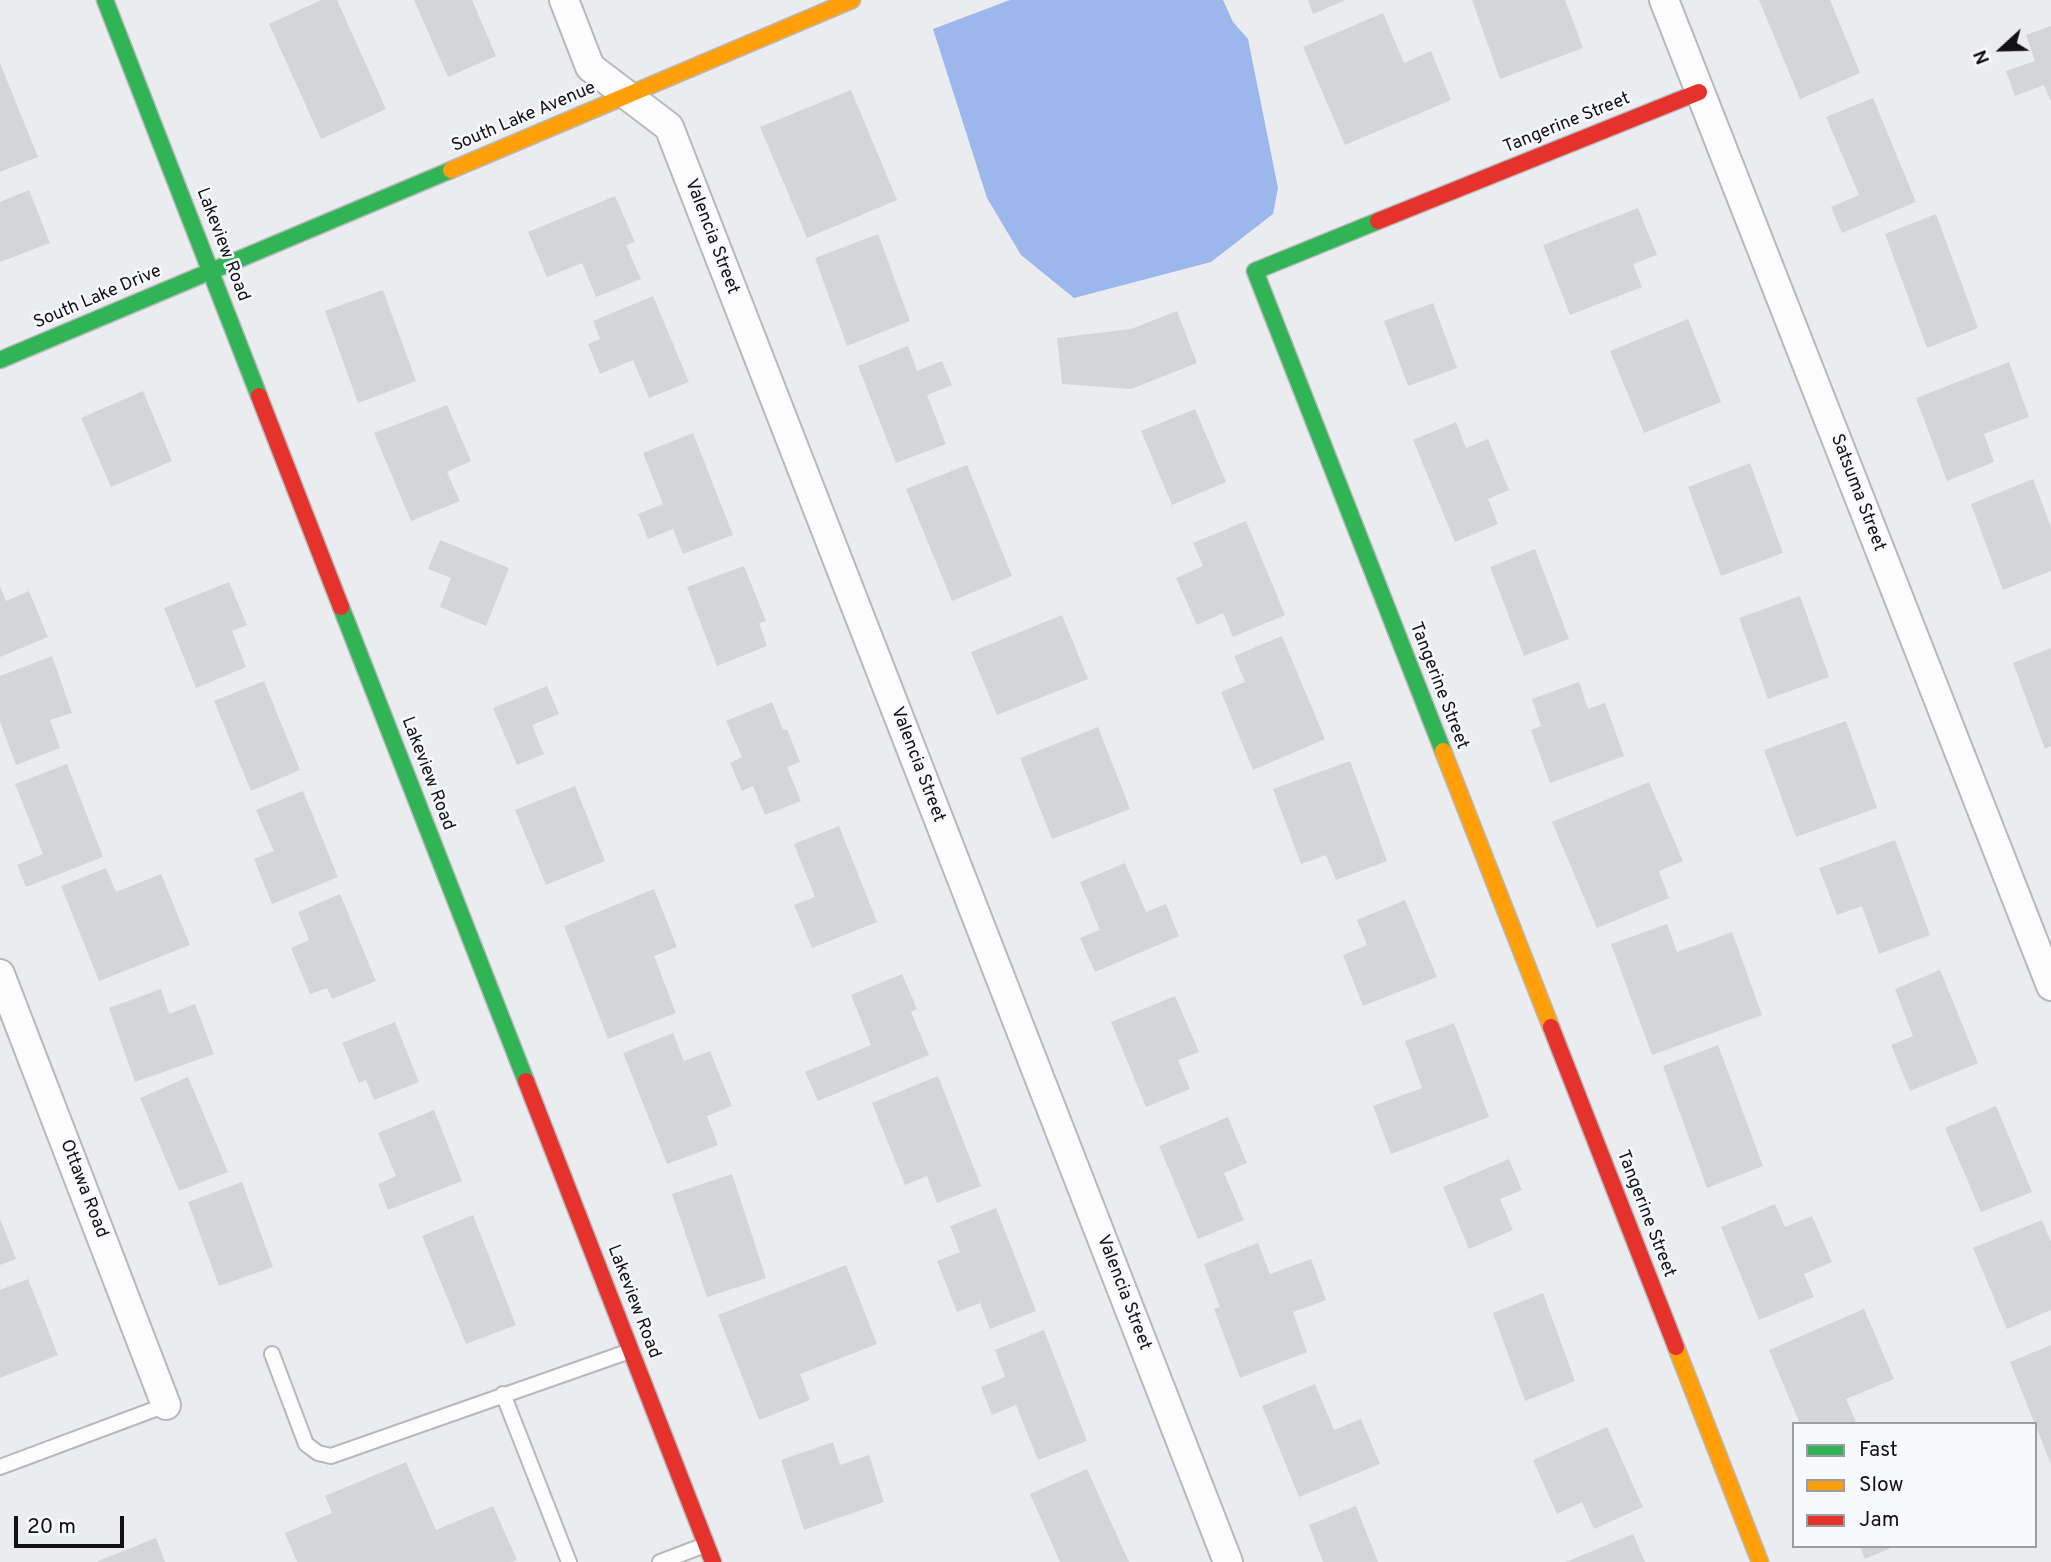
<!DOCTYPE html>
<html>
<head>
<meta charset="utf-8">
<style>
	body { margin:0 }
	#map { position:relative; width:2051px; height:1562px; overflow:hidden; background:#ebecef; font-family:Overpass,sans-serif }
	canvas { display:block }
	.legend { position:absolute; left:1792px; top:1422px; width:245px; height:126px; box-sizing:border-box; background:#f7f9fd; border:2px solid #9b9da0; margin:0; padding:9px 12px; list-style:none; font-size:21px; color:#121214 }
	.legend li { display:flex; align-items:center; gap:14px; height:35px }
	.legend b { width:35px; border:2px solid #9b9da0 }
	.north { position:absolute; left:1967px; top:14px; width:70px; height:70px; -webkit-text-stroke:5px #f7f9fd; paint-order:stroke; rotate:248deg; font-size:19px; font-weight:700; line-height:28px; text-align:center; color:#121214 }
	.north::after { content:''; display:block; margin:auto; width:24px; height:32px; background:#121214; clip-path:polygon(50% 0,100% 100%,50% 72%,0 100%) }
	.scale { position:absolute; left:14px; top:1516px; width:110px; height:32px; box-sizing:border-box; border:4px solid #121214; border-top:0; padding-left:9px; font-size:21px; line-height:24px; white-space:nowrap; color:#121214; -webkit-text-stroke:5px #f7f9fd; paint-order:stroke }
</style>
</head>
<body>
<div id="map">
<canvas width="2051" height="1562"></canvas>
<ul class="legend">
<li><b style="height:9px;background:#30b455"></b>Fast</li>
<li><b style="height:9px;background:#ff9f0a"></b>Slow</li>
<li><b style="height:9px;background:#e5322d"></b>Jam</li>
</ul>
<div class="north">N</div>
<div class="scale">20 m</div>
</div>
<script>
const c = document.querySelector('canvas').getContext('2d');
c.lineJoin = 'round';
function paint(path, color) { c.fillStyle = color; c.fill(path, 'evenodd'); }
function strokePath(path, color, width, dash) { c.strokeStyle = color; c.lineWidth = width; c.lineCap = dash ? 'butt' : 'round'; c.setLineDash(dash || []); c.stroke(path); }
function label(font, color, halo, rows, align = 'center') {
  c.font = font + ' Overpass,sans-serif'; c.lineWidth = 5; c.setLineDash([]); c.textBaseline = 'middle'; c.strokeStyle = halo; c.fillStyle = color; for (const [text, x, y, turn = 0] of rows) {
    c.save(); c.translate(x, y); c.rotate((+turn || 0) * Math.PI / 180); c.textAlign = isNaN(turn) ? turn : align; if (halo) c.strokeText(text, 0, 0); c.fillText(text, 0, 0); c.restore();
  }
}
paint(new Path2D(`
	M1010 0H1223L1233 22 1248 39 1278 188 1273 214 1211 262 1074 298 1021 255 987 198 933 29Z`), '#9cb7ec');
paint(new Path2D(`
	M321 0H337L386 109 321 139 269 24Z
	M414 0H472L496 56 448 77Z
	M1308 0H1346L1313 14Z
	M1472 0H1565L1583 48 1500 79Z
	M1759 0H1830L1860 73 1800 99Z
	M1383 13 1404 63 1431 51 1451 100 1345 145 1303 47Z
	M2051 26V102L2044 85 2015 96 2006 71 2035 61 2026 35Z
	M0 63 38 157 0 172Z
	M851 90 897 200 807 238 760 127Z
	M1873 98 1916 202 1842 233 1831 207 1859 195 1826 117Z
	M29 190 50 243 0 262V202Z
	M615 196 635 242 626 245 641 279 596 297 582 263 547 277 528 232Z
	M1638 208 1657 255 1633 264 1642 287 1570 315 1543 245Z
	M1936 214 1978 328 1927 348 1885 234Z
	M878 234 910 321 847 346 815 258Z
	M383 290 416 381 358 403 325 311Z
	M653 296 689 382 649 398 633 360 600 374 588 344 600 339 593 321Z
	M1433 303 1457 368 1408 386 1384 321Z
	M1177 311 1197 363 1131 389 1062 384 1057 338 1131 329Z
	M1688 319 1721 402 1644 433 1610 351Z
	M908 346 917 371 942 361 952 385 927 395 946 444 896 463 858 366Z
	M2009 362 2029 417 1984 434 1994 462 1947 481 1916 398Z
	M143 391 172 461 111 487 81 418Z
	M447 405 471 461 447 472 460 501 411 521 374 433Z
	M1195 409 1226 482 1172 505 1141 431Z
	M1456 422 1466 448 1488 439 1509 490 1488 499 1498 524 1455 542 1413 440Z
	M693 433 733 535 683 554 673 529 648 539 638 514 663 504 643 453Z
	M1750 463 1783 553 1721 576 1688 487Z
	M967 465 1012 576 952 601 906 489Z
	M2033 479 2051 527V571L2003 590 1971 504Z
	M1246 521 1285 615 1233 637 1223 613 1197 625 1176 578 1203 566 1193 543Z
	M440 540 509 568 486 626 440 607 451 578 428 569Z
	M1535 549 1569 639 1524 656 1490 567Z
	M744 566 766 621 759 623 767 646 717 666 687 587Z
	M229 582 247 625 232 631 246 667 196 688 164 608Z
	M0 586 6 601 29 591 48 637 0 657Z
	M1800 596 1829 677 1768 699 1739 618Z
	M1062 615 1088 679 997 715 971 652Z
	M1282 636 1325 739 1253 770 1221 692 1245 682 1234 656Z
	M2051 648V746L2045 749 2013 663Z
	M52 656 72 713 50 720 60 748 16 765 0 722V676Z
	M264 681 300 770 251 791 214 701Z
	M1579 682 1588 709 1605 703 1624 756 1550 783 1531 730 1541 726 1532 699Z
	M547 686 559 714 532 725 544 754 517 765 493 708Z
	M772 702 783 730 787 729 800 762 787 767 801 801 765 815 753 786 742 791 730 763 742 757 726 721Z
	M1846 721 1877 808 1796 837 1764 750Z
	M1098 727 1130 809 1052 839 1020 758Z
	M1350 761 1387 861 1336 880 1326 855 1301 864 1273 789Z
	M67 764 103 857 26 887 17 865 43 854 15 784Z
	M1649 782 1683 861 1659 871 1669 898 1597 928 1552 822Z
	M575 786 605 861 546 885 515 810Z
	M303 791 338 877 272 904 254 859 274 851 256 810Z
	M839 826 877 922 812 948 794 905 815 897 794 844Z
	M1895 840 1930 935 1879 954 1862 906 1837 915 1819 868Z
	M1125 863 1146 912 1166 904 1179 936 1095 972 1080 938 1100 930 1080 882Z
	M106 868 116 892 161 874 190 945 99 981 61 886Z
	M654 889 677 947 654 956 676 1013 608 1039 564 926Z
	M340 894 376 981 332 999 327 988 310 994 291 948 309 940 298 912Z
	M1405 900 1437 977 1363 1006 1343 955 1367 945 1357 920Z
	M1667 924 1677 952 1732 932 1762 1015 1652 1055 1611 944Z
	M1940 970 1978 1063 1910 1091 1891 1045 1913 1036 1895 989Z
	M902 974 917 1009 911 1012 929 1055 818 1101 805 1072 871 1045 851 995Z
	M161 989 169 1014 195 1004 214 1054 135 1082 109 1008Z
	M1175 996 1199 1052 1178 1060 1190 1089 1146 1107 1111 1022Z
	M395 1022 419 1082 374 1100 366 1080 359 1083 342 1043Z
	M1454 1023 1489 1117 1391 1154 1373 1106 1422 1088 1405 1041Z
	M673 1033 684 1061 710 1051 732 1106 707 1116 718 1145 667 1164 623 1053Z
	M1718 1045 1763 1166 1707 1188 1663 1066Z
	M938 1076 981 1186 937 1203 927 1176 905 1185 872 1103Z
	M188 1077 228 1172 179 1191 140 1098Z
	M1996 1106 2032 1192 1981 1212 1945 1128Z
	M434 1110 462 1181 388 1210 378 1184 396 1176 378 1133Z
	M1228 1117 1247 1163 1224 1173 1244 1220 1198 1239 1159 1146Z
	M1509 1159 1522 1190 1500 1199 1513 1230 1469 1249 1443 1187Z
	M732 1174 766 1278 707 1297 672 1194Z
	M242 1182 273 1267 219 1286 188 1202Z
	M1775 1204 1785 1227 1812 1216 1832 1262 1804 1274 1814 1297 1759 1320 1721 1227Z
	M996 1208 1036 1311 990 1329 980 1303 957 1312 937 1261 960 1252 950 1226Z
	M473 1215 516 1325 466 1344 422 1236Z
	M0 1219 16 1259 0 1265Z
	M2042 1220 2051 1242V1310L2007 1329 1973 1248Z
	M1258 1243 1270 1274 1311 1259 1326 1300 1293 1312 1307 1352 1240 1378 1214 1309 1220 1307 1204 1264Z
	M846 1265 877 1344 800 1374 810 1400 759 1420 718 1315Z
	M28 1279 58 1355 0 1378V1290Z
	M1543 1293 1575 1381 1525 1401 1493 1313Z
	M1864 1309 1894 1379 1846 1399 1856 1422 1852 1424H1800L1769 1350Z
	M1044 1330 1087 1441 1038 1460 1016 1405 992 1415 981 1387 1005 1377 995 1350Z
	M2051 1345V1464L2010 1362Z
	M1315 1384 1334 1430 1361 1419 1380 1464 1299 1497 1262 1406Z
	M1607 1427 1643 1507 1594 1529 1582 1502 1557 1514 1533 1460Z
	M833 1442 840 1465 869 1455 884 1502 804 1530 781 1460Z
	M406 1462 436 1530 493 1506 517 1560 511 1562H297L285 1533 332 1513 325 1496Z
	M1087 1469 1129 1562H1060L1030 1494Z
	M1356 1506 1378 1562H1323L1309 1525Z
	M1633 1534 1645 1562H1566Z
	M156 1538 165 1562H96Z
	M1860 1546H1896L1865 1559Z`), '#d4d5d7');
const lane = new Path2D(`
	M272 1354 306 1444 318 1453 331 1456 630 1351
	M503 1394 569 1562
	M0 1467 166 1405
	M660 1562 705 1545`);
const street = new Path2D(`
	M564 0 590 67 669 127 1228 1562
	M1664 0 2051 986
	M0 974 166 1405`);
const fast = new Path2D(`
	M105 0 259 396
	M1378 221 1255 271 1443 751
	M0 360 451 170
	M341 607 526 1081`);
const slow = new Path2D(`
	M451 170 852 0
	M1443 751 1551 1027
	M1676 1347 1760 1562`);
const jam = new Path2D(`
	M1378 221 1699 92
	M259 396 341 607
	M1551 1027 1676 1347
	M526 1081 713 1562`);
strokePath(lane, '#b7b8ba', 18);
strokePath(street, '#b7b8ba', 32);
strokePath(fast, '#b7b8ba', 19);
strokePath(slow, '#b7b8ba', 19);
strokePath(jam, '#b7b8ba', 19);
strokePath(lane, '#fcfcfd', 14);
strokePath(street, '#fcfcfd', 28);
strokePath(fast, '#30b455', 16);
strokePath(slow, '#ff9f0a', 16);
strokePath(jam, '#e5322d', 16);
label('18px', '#121214', '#f7f9fd', [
	["South Lake Avenue",524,118,-23],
	["Tangerine Street",1567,124,-22],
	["Valencia Street",711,237,69],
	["Lakeview Road",222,245,69],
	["South Lake Drive",98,298,-23],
	["Satsuma Street",1857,493,69],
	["Tangerine Street",1438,686,69],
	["Valencia Street",917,765,69],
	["Lakeview Road",427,774,69],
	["Ottawa Road",83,1189,69],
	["Tangerine Street",1645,1214,69],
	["Valencia Street",1123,1293,69],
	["Lakeview Road",633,1302,69]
]);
</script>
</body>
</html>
